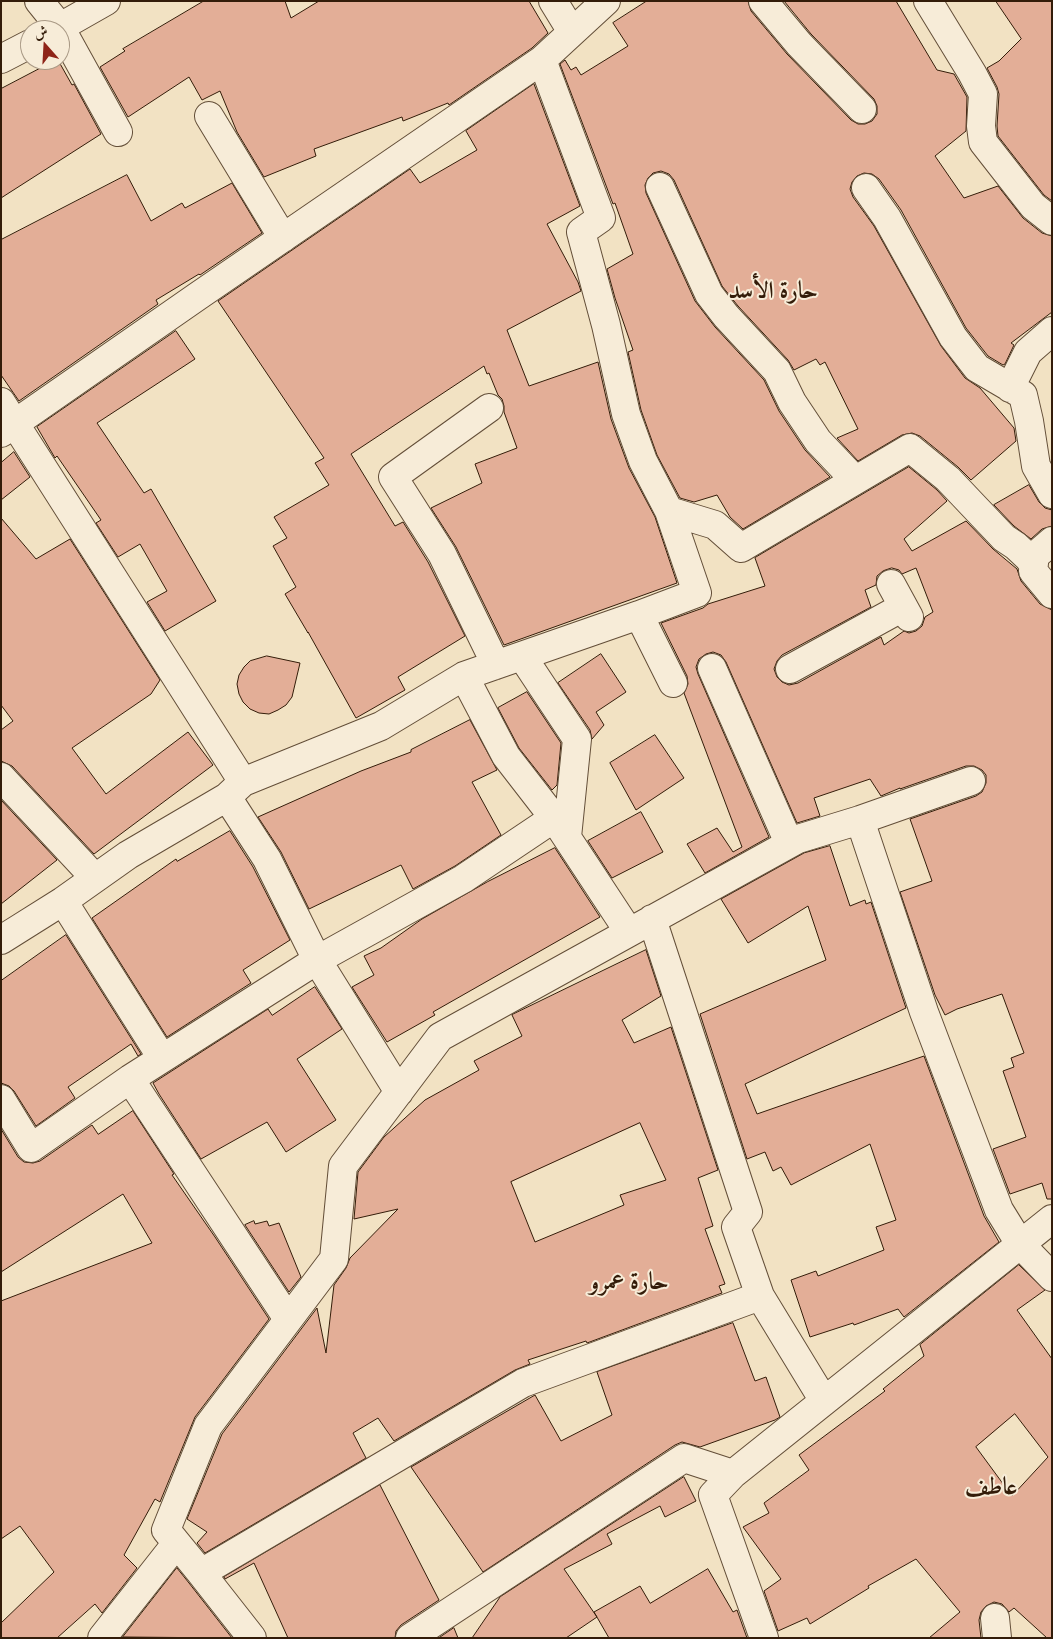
<!DOCTYPE html>
<html>
<head>
<meta charset="utf-8">
<style>
	body { margin:0 }
	#map { position:relative; width:1053px; height:1639px; overflow:hidden; background:#f2e2c3; font-family:"EB Garamond",Amiri,serif }
	canvas { display:block }
	.frame { position:absolute; inset:0; border:2px solid #331c09; pointer-events:none }
	.north { position:absolute; left:20px; top:20px; width:50px; height:50px; box-sizing:border-box; background:#f7ecd8; border:1px solid #a99985; border-radius:50%; rotate:341deg; font-size:14px; font-weight:700; line-height:20px; text-align:center; color:#331c09 }
	.north::after { content:''; display:block; margin:auto; width:18px; height:22px; background:#8f2418; clip-path:polygon(50% 0,100% 100%,50% 72%,0 100%) }
</style>
</head>
<body>
<div id="map">
<canvas width="1053" height="1639"></canvas>
<div class="frame"></div>
<div class="north">ش</div>
</div>
<script>
const c = document.querySelector('canvas').getContext('2d');
c.lineJoin = 'round';
function paint(path, color) { c.fillStyle = color; c.fill(path, 'evenodd'); }
function strokePath(path, color, width, dash) { c.strokeStyle = color; c.lineWidth = width; c.lineCap = dash ? 'butt' : 'round'; c.setLineDash(dash || []); c.stroke(path); }
function label(font, color, halo, rows, align = 'center') {
  c.font = font + ' "EB Garamond",Amiri,serif'; c.lineWidth = 4; c.setLineDash([]); c.textBaseline = 'middle'; c.strokeStyle = halo; c.fillStyle = color; for (const [text, x, y, turn = 0] of rows) {
    c.save(); c.translate(x, y); c.rotate((+turn || 0) * Math.PI / 180); c.textAlign = isNaN(turn) ? turn : align; if (halo) c.strokeText(text, 0, 0); c.fillText(text, 0, 0); c.restore();
  }
}
const building = new Path2D(`
	M204 1H285L291 18 319 1H529L548 33 532 48 449 105 448 103 403 121 402 117 314 149 316 156 264 177 237 132 220 91 202 100 189 77 128 117 100 67 125 51 123 49Z
	M647 1H748L751 11 787 54 851 120 858 124H865L872 121 877 114V106L874 99 811 34 784 1H896L937 70 954 74 967 97 966 131 935 156 964 198 998 186 1023 218 1042 233 1052 236V312L1011 343 1014 345 1005 364 1003 365 988 356 966 328 901 210 879 179 872 174 864 173 857 176 852 182 850 189 853 197 874 226 941 346 965 378 980 388 1014 428 1016 441 971 480 958 467 920 436 912 433 902 435 858 461 837 438 858 429 825 362 820 365 816 359 794 370 788 360 738 306 722 286 674 180 669 174 661 171 653 173 648 178 645 185 646 193 695 301 715 327 764 380 779 411 805 450 830 477 743 529 730 517 717 495 694 502 680 498 657 455 641 410 628 352 633 350 615 298 607 269 633 254 615 203 613 204 560 64 565 60 571 70 576 67 581 75 628 46 613 23Z
	M996 1H1052V201L1044 195 998 136 997 126 999 94 997 87 987 68 999 61 1021 39Z
	M56 60H58L72 85 74 84 101 134 1 198V89Z
	M534 84 580 206 547 224 578 282 581 291 507 330 529 386 598 362 611 419 629 468 655 517 677 583 504 645 456 547 431 508 482 483 475 464 517 448 504 412V406L502 399 498 395 489 373 487 374 484 366 351 454 395 526 403 522 428 562 465 636 398 677 405 690 356 718 308 632V633L285 594 296 587 273 546 287 538 274 517 329 485 315 463 324 458 218 301 410 169 420 183 477 150 466 131Z
	M127 175 151 221 182 203 185 208 232 183 262 233 200 275 199 274 156 300 158 304 19 401 1 375V240Z
	M176 331 195 359 97 423 144 493 151 489 216 601 165 631 147 602 167 591 140 544 118 557 96 523 101 520 57 456 55 458 37 427Z
	M14 452 30 477 1 500V463Z
	M909 467 937 490 947 501 904 539 912 551 966 521 993 549 1017 569 1021 581 1040 604 1052 610V1199H1047L1042 1183 1010 1194 993 1149 1026 1137 1003 1071 1014 1067 1011 1058 1024 1053 1002 994 957 1009 945 1015 935 995 900 892 932 881 910 819 976 796 982 792 986 783V775L982 770 974 766H966L900 789V788L881 796 870 779 814 798 820 816 797 823 726 662 721 655 713 652 706 654 699 659 696 667 698 674 769 837 705 873 687 844 717 828 733 852 742 847 684 693 688 684 687 676 661 623 703 608 708 604 765 586 755 558ZM892 568 899 570 902 574 916 568 933 612 925 617 922 626 916 631 909 633 904 631 884 645 881 637 798 683 789 685 782 682 777 677 774 669 777 661 782 655 871 607 865 590 876 585 877 576 883 571Z
	M1029 485 1039 502 1045 508 1052 510V526L1042 529 1031 539 1014 526 994 505Z
	M1 518 36 559 70 539 160 680 151 694 72 748 106 794 188 732 213 765 94 854 12 766 1 761V730L13 721 1 705Z
	M601 654 626 692 596 712 604 725 592 739 590 730 558 683Z
	M267 656 300 663 292 697 286 705 278 710 269 714 259 713 250 709 243 702 239 694 237 684 239 675 244 667 250 661Z
	M527 692 561 743 557 785 552 790 519 748 498 708Z
	M470 720 497 770 472 782 501 835 455 866 413 889 401 865 309 909 281 852 258 817 361 771 411 752V750Z
	M655 735 684 778 636 810 610 763Z
	M1 800 57 860 1 904Z
	M641 812 663 852 612 878 588 841Z
	M230 831 253 867 290 940 243 970 251 983 167 1037 92 918 176 859 177 861Z
	M830 846 850 906 865 900 866 904 871 902 906 1008 745 1084 757 1114 924 1056 984 1216 999 1242 904 1317 898 1309 854 1325 853 1323 810 1337 791 1280 816 1271 818 1276 884 1250 876 1227 896 1220 870 1144 791 1185 781 1167 773 1171 765 1152 747 1159 700 1014 826 960 808 906 748 943 721 899 804 853Z
	M555 848 600 917 433 1012 435 1015 387 1042 352 987 374 975 364 956 381 948 422 919 487 882Z
	M66 935 141 1054 138 1056 131 1044 68 1087 75 1098 36 1126 14 1091 9 1086 1 1083V981Z
	M646 950 661 996 622 1020 634 1043 671 1027 718 1170 698 1178 713 1226 705 1229 725 1284 719 1286 722 1293 587 1343 586 1341 528 1360 530 1364 515 1370 394 1441 378 1418 353 1433 366 1458 205 1553 197 1543 207 1532 187 1519 222 1434 317 1308 326 1353 334 1285 346 1268 350 1258 398 1209 354 1219 358 1172 384 1137 425 1100 479 1070 474 1061 522 1036 512 1015ZM640 1123 666 1180 620 1195 624 1205 535 1242 511 1182Z
	M315 987 342 1029 297 1059 336 1120 286 1152 267 1122 201 1159 159 1094 153 1083 268 1009 272 1015Z
	M133 1111 174 1174 172 1175 215 1237 269 1319 195 1417 160 1502 155 1499 124 1555 137 1568 102 1613 95 1604 57 1638H1V1623L54 1572 20 1526 1 1539V1301L152 1243 123 1194 1 1272V1129L18 1157 24 1162 33 1163 40 1161 92 1125 98 1134Z
	M254 1221 255 1224 267 1221 269 1226 279 1223 301 1277 289 1292 245 1225Z
	M1019 1265 1045 1290 1017 1310 1052 1359V1638H1047L1014 1608 1009 1612 1002 1604 994 1602 986 1606 981 1612 979 1620 981 1638H929L960 1612 916 1559 868 1586 869 1588 810 1624 807 1618 778 1631 764 1591 781 1579 743 1527 769 1513 764 1503 809 1470 799 1455 885 1391 883 1389 924 1356 920 1345ZM1015 1414 1048 1457 1012 1496 976 1447Z
	M733 1323 755 1381 766 1377 780 1417 775 1420 700 1447 682 1442 675 1445 483 1572 411 1467 535 1395 561 1441 612 1415 597 1372Z
	M684 1477 696 1501 665 1517 660 1506 607 1534 612 1544 564 1569 597 1617 566 1638H472L500 1597Z
	M380 1485 439 1600 401 1625 396 1631 395 1638H288L254 1563 225 1579 224 1577Z
	M177 1568 189 1583 232 1638 123 1637Z
	M708 1569 733 1612 737 1610 747 1638H609L594 1612 640 1586 650 1603Z
	M454 1628 458 1638H439Z`);
paint(building, '#e3ae97');
strokePath(building, '#331c09', 1);
const street = new Path2D(`
	M39 1 60 27 118 132
	M553 1 572 32
	M763 1 799 44 862 109
	M928 1 972 73 983 94 981 126 983 142 1033 206 1052 221
	M55 30 106 1
	M1 59 30 44
	M209 116 283 238
	M660 187 709 294 726 316 777 371 792 402 818 441 855 480
	M866 188 887 218 953 337 977 368 1023 395 1029 421 1036 466 1052 494
	M1010 388 1028 352 1052 331
	M1 402 243 782
	M489 408 393 477 442 554 496 665
	M1 433 198 296 542 60 606 1
	M669 511 715 525 741 548 910 448 948 479 1004 538 1016 546 1034 563 1033 571 1052 594
	M1030 560 1052 541
	M891 584 909 617
	M639 615 673 683
	M522 656 577 739 567 837
	M712 668 789 843
	M790 669 903 607
	M464 676 506 756 554 818
	M1 777 95 878
	M227 797 267 859 317 960 399 1092
	M860 820 924 1012 999 1210 1020 1244 1052 1277
	M63 901 162 1058
	M652 919 748 1212 736 1227 760 1296 824 1401
	M1 940 63 901 128 855 227 797 243 782 381 726 464 676 639 615 697 593 669 511 643 461 626 414 606 325 581 232 601 218 542 60
	M130 1079 288 1319
	M1 1099 31 1148 130 1079 317 960 463 879 554 818 629 932
	M733 1474 713 1495 764 1638
	M201 1573 523 1383 760 1296
	M995 1618 997 1638
	M102 1638 176 1544
	M252 1638 201 1573 166 1530 208 1426 334 1259 343 1166 440 1037 798 839 860 820 971 781
	M410 1638 684 1458 733 1474 1052 1219`);
strokePath(street, '#634e38', 30);
strokePath(street, '#f7ecd8', 28);
label('bold 24px', '#331c09', '#f7ecd8', [
	["حارة الأسد",773,291],
	["حارة عمرو",629,1282],
	["عاطف",991,1487]
]);
</script>
</body>
</html>
